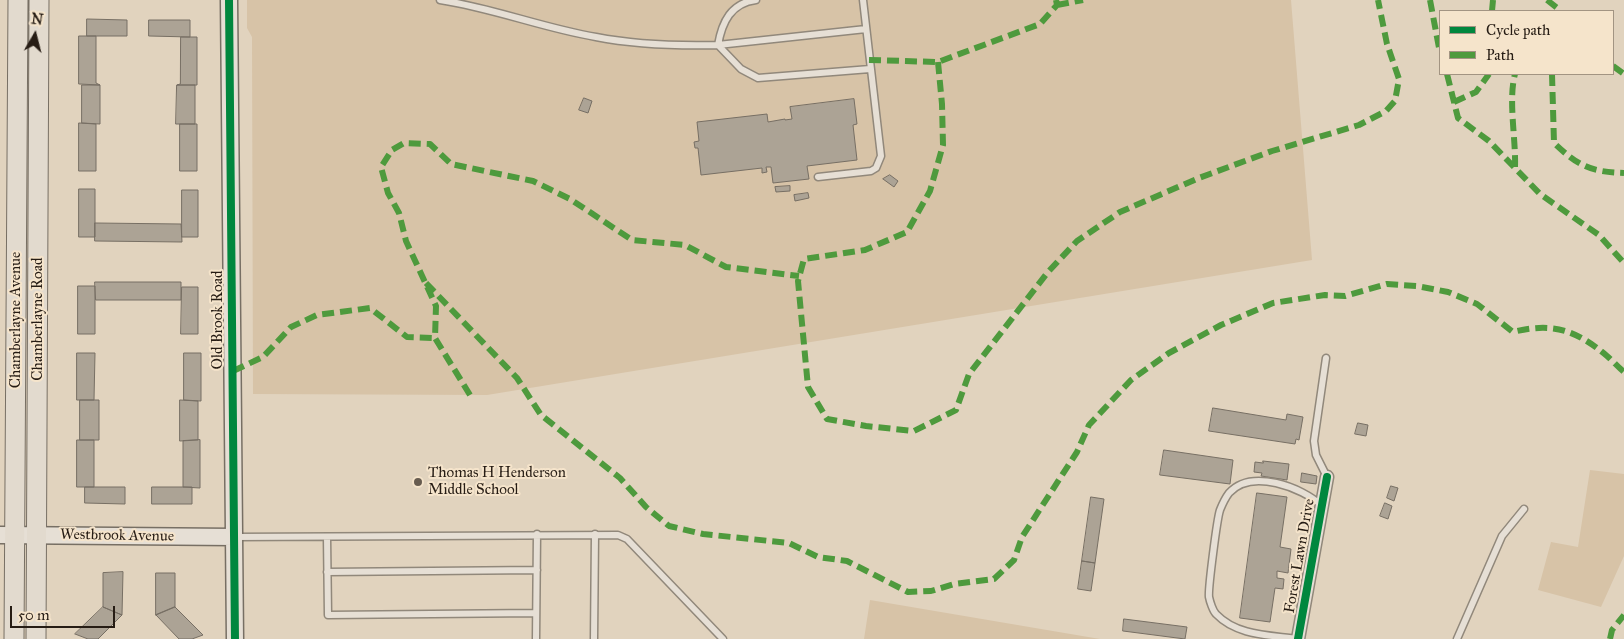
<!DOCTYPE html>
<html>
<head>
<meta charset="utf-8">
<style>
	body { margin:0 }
	#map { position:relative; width:1624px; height:639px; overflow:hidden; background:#e1d3be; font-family:"IM FELL Great Primer",serif }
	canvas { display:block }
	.legend { position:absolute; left:1439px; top:10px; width:175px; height:65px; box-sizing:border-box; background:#f5e4cb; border:1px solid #a29482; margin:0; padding:6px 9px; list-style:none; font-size:15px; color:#261c14 }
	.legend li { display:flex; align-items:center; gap:10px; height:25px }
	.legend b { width:25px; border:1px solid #a29482 }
	.north { position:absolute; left:10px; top:10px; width:50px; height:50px; -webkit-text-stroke:4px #f5e4cb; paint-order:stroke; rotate:8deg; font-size:14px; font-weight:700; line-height:20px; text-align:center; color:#261c14 }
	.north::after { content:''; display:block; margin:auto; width:18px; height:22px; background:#261c14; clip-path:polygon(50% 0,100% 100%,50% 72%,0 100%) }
	.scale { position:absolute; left:10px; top:606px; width:105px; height:22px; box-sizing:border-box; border:2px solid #261c14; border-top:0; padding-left:6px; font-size:15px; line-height:18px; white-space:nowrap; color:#261c14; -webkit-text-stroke:4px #f5e4cb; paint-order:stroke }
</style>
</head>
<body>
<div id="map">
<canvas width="1624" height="639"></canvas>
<ul class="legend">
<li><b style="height:6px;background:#00873e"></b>Cycle path</li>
<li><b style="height:6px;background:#4e9a3d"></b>Path</li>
</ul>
<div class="north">N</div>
<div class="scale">50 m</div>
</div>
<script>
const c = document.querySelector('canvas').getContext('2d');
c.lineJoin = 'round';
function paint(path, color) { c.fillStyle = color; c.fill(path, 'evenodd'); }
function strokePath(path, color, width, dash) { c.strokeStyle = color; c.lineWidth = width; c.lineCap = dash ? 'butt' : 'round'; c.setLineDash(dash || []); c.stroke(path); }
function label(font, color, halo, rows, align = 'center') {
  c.font = font + ' "IM FELL Great Primer",serif'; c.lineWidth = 4; c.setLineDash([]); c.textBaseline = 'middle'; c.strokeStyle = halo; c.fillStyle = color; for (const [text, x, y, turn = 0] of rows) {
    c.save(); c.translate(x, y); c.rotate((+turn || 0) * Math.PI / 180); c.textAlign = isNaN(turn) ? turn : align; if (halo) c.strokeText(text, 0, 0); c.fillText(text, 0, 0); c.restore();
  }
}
paint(new Path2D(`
	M247 0H1291L1312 260 487 395 253 394 252 37 247 28Z
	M1590 470 1624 474V556L1601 607 1538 590 1551 542 1578 547Z
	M870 600 1100 639H864Z`), '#d7c3a7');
const building = new Path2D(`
	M87 19 127 20V36H87Z
	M149 20H190V37L149 36Z
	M79 36H96V83L100 85 79 84Z
	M181 37H197V85H177L180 84Z
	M82 85H100V124L82 123Z
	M177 85H195V124H176Z
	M584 98 592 101 588 113 579 110Z
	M854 99 857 124 853 125 857 160 807 166 809 179 773 183 771 167H766L767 172 762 173V168L701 175 698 148H695L694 142 699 141 697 122 767 114 768 122 785 119V120L792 119 790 107Z
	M79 123 96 124V171H79Z
	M180 124H197V171H180Z
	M890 175 898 181 894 187 883 179Z
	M790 186V191L776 192 775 187Z
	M79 189H95V237H79Z
	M182 190H198V237H182Z
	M808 193 809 198 795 201 794 195Z
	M95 223 181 224 182 242 95 241Z
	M95 282H181V300H96Z
	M78 286H95V334H78Z
	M182 287H198V334H181Z
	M77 353H95L94 400H77Z
	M184 353H201V401L184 400Z
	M80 400H99V440H80Z
	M180 400 198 401V440L180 441Z
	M1213 408 1286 420 1287 414 1303 417 1299 440 1296 439 1295 444 1209 431Z
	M1358 423 1368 425 1366 436 1355 434Z
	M77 440H94V487H77Z
	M200 440V488L183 487V441Z
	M1164 450 1233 460 1230 484 1160 475Z
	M1263 461 1289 464 1287 480 1261 476 1262 473 1254 472 1255 462 1263 463Z
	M1302 473 1317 476 1316 484 1301 482Z
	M1391 486 1398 488 1394 501 1387 498Z
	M85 487H125V504L85 503Z
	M152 487H192V504H152Z
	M1257 493 1287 497 1280 547 1291 549 1288 573 1277 571V578L1284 579 1283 589 1275 588 1270 622 1240 618Z
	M1091 497 1104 499 1095 563 1082 561Z
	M1385 503 1392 506 1388 519 1380 516Z
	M1082 561 1095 563 1091 591 1078 589Z
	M123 572 122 615 103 607V573Z
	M156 573H175V607L156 615Z
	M103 607 122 615 98 639H88L75 634Z
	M175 607 203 635 192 639H179L156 615Z
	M1124 619 1187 627 1185 639 1123 631Z`);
paint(building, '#aca395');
strokePath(building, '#776f64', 1);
const lane = new Path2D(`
	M440 0C493 8 543 28 596 37 637 45 677 46 718 45L741 69 758 78 870 69
	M756 0C731 3 722 22 718 45L866 29
	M818 177 871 171 876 168 881 156 863 0
	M1326 358 1314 441 1316 455 1327 477
	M235 537 618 535 627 539 723 639
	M327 537 328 615 536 613
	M327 572 537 570
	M536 639 537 534
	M594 639 595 534
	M1298 639C1270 635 1237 636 1216 614 1213 611 1210 602 1209 597 1208 589 1217 519 1220 510 1222 505 1226 497 1229 493 1251 468 1302 487 1322 506
	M1457 639 1502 536 1524 509`);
const street = new Path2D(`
	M1298 639 1327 477`);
const secondary = new Path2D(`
	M229 0 235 639
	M0 535 234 537`);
const primary = new Path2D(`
	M14 639 18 0
	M36 639 39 0`);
strokePath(lane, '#91887b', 9);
strokePath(street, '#91887b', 15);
strokePath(secondary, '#776f64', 19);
strokePath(primary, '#776f64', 21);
strokePath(lane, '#e6dfd5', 6);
strokePath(street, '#e6dfd5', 12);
strokePath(secondary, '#e6dfd5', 16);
strokePath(primary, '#e2dace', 19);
strokePath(new Path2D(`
	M1430 0 1440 53
	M1547 0 1561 11
	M1057 5 1083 0
	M1492 11 1493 0
	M869 60 938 62 1040 24 1057 5 1056 0
	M938 62 942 104 943 145 930 191 907 232 865 250 804 259 798 281 808 387 827 419 866 426 914 431 956 410 969 374 1048 272 1077 241 1120 212 1199 178 1272 151 1359 125 1386 111 1395 101 1399 79 1387 44 1378 0
	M1613 66 1624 74
	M1447 74 1458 118 1489 141 1540 194 1599 235 1624 263
	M1552 74 1554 143C1578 166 1591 172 1624 173
	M1454 102 1476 92 1489 74
	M1515 167C1516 139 1508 100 1515 74
	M426 283 517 378 541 415 620 478 646 507 669 526 703 534 789 543 818 557 847 561 908 592 931 591 954 584 994 579 1014 560 1022 537 1077 452 1089 425 1131 380 1169 353 1221 325 1273 303 1325 295 1345 296 1387 284 1417 286 1448 292 1477 304 1513 332C1553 322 1576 330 1607 356 1613 361 1618 367 1624 372
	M233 371 263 357 291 327 317 315 370 308 407 337 435 338
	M470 395 435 338 436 306 406 241 399 213 388 193 381 167 392 150 404 143 430 144 451 164 533 181 570 199 632 240 685 245 726 267 799 276
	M1610 639 1612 630 1624 615`), '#4e9a3d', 6, [12, 6]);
strokePath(new Path2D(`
	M229 0 235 639
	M1298 639 1327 477`), '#00873e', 8);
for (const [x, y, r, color] of [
	[418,482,5,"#675c50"]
]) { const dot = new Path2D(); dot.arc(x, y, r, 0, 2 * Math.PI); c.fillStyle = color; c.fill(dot); strokePath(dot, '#f5e4cb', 2); }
label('15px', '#261c14', '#f5e4cb', [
	["Chamberlayne Road",38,319,-90],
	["Chamberlayne Avenue",16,320,-90],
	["Old Brook Road",218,320,-90],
	["Westbrook Avenue",117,536,1],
	["Forest Lawn Drive",1300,556,-80]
]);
label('15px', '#261c14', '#f5e4cb', [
	["Thomas H Henderson",428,473],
	["Middle School",428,490]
], 'left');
</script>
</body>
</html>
